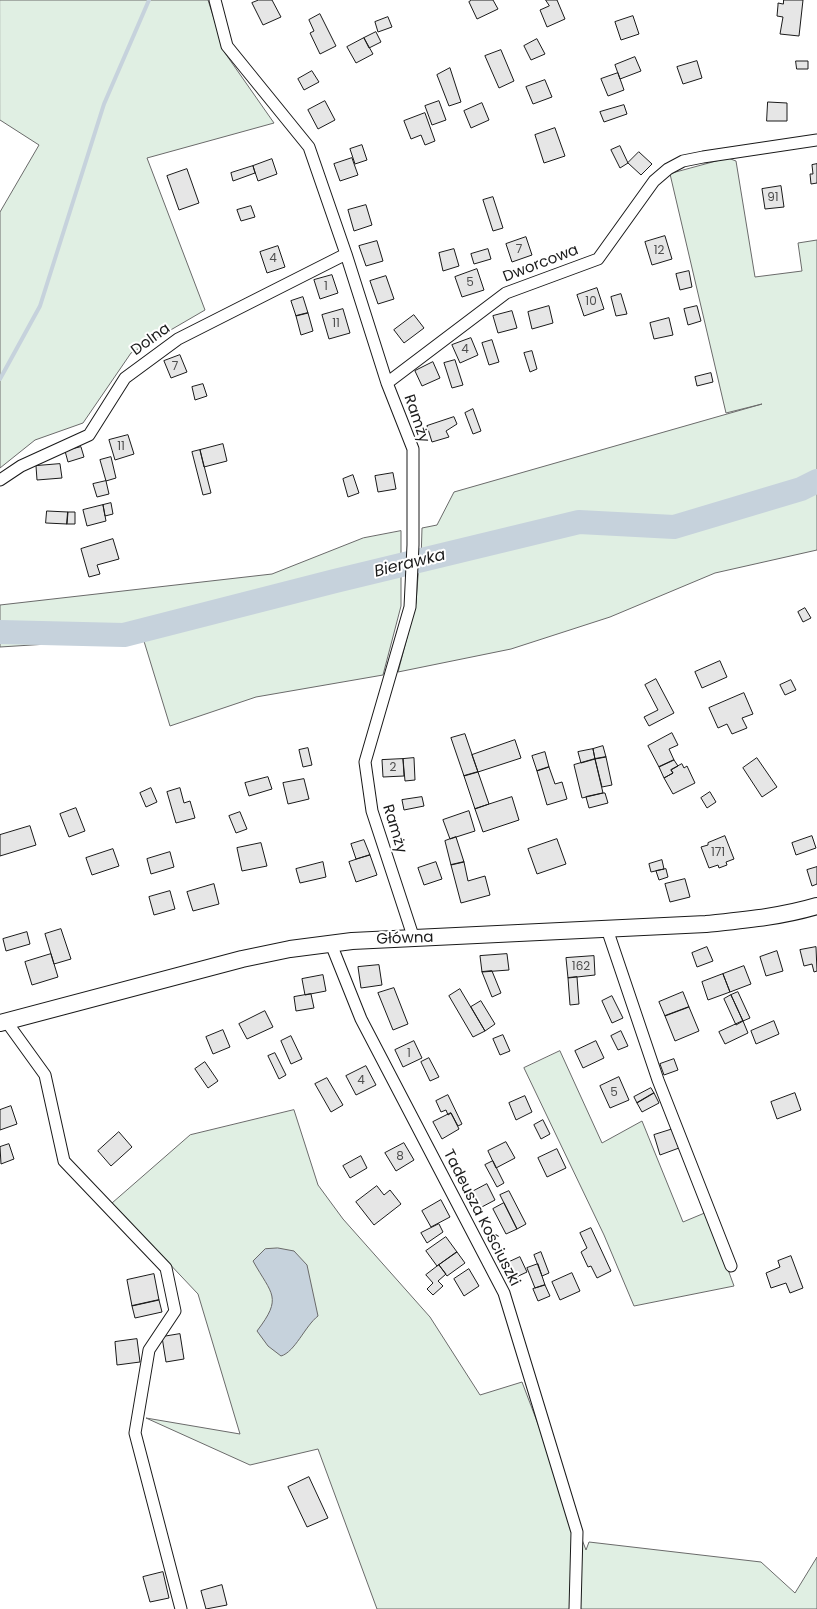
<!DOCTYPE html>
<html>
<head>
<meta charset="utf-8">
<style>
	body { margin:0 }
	canvas { display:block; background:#fff }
</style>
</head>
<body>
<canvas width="817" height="1609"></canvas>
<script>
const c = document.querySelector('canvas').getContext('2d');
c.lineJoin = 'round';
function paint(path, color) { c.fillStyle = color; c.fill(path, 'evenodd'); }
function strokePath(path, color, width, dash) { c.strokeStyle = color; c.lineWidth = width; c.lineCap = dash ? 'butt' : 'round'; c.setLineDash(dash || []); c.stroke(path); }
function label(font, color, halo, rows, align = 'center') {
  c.font = font + ' Poppins,sans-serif'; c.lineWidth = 4; c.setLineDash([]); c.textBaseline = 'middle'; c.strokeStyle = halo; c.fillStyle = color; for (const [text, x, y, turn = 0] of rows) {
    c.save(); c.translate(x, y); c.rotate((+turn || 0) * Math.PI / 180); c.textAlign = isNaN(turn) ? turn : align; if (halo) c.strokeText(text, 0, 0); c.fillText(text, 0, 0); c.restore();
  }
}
const green = new Path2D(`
	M0 0H208L225 53 274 123 147 158 205 310 131 353 83 423 35 440 0 468V212L39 145 0 120Z
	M728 158 736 161 755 277 802 271 798 243 817 240V476L803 482 675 521 580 517 421 561 422 528 437 525 454 492 762 404 726 413 670 174Z
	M817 484V550L715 573 610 617 511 649 398 672 416 603 419 563 578 525 649 529 681 528 801 493Z
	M401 531V606L383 675 256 697 170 726 143 638 0 647V605L272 574 363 538Z
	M560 1051 602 1143 642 1121 683 1222 707 1212 734 1286 634 1306 604 1235 524 1068Z
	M294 1110 318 1185 343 1219 430 1317 480 1395 522 1382 586 1550 589 1542 761 1562 795 1593 817 1557V1609H377L318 1449 250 1465 146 1418 240 1434 198 1294 112 1203 190 1135Z`);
paint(green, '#e0efe3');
strokePath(green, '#6a6a6a', 1);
const water = new Path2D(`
	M278 1248 294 1251 307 1265 318 1316C305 1326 295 1352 281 1356L268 1346 257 1331C283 1297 272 1295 253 1261L265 1249Z`);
paint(water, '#c6d2dc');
strokePath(water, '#6a6a6a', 1);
strokePath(new Path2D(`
	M0 379 40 306 104 104 149 0`), '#c6d2dc', 4);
strokePath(new Path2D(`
	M0 632 124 635 335 581 579 522 674 527 801 489 817 481`), '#c6d2dc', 24);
const building = new Path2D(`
	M259 0H272L281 17 263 25 252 3Z
	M472 0H493L498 9 477 19 469 2Z
	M546 0H557L565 19 547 27 540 10 549 6Z
	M784 0H803L799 36 780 34 783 17 777 16 778 5V3L783 4Z
	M320 14 336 46 320 54 310 33 314 31 309 20Z
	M633 16 639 34 621 40 615 22Z
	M388 17 392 27 378 32 375 22Z
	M376 32 381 42 369 48 364 38Z
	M364 38 373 54 356 63 347 47Z
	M537 39 545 54 531 60 524 46Z
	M501 50 514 81 499 88 485 56Z
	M635 57 641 71 620 79 615 65Z
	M697 61 702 78 683 84 677 67Z
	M796 61H808V69H797Z
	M450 68 461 102 449 106 437 75Z
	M312 71 319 82 304 90 298 79Z
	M618 73 624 90 608 96 601 79Z
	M545 80 552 97 533 104 526 87Z
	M325 101 335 120 318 129 308 110Z
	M439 101 446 120 432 125 425 106Z
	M768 102 787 103V121H767Z
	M482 103 489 120 471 128 464 111Z
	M624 105 627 114 604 122 600 112Z
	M425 113 435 141 425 145 421 135 411 139 404 121Z
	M555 128 565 156 544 163 535 135Z
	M362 145 367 160 355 164 350 149Z
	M620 146 628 163 620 168 611 150Z
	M639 152 652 164 641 175 628 163Z
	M352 158 358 175 340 181 334 164Z
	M272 159 277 174 258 181 253 166Z
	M817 164V183L811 184 810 174H813L812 165Z
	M253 166 255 173 233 181 231 173Z
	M187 169 199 203 179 210 167 176Z
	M781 186 784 207 765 209 762 189Z
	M493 197 503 228 493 231 483 200Z
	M366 205 372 225 354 231 348 210Z
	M251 206 255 217 241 221 237 210Z
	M665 236 672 259 652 265 645 242Z
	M526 237 532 255 512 262 506 244Z
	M377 241 383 261 366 266 359 246Z
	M278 246 285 267 267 273 260 252Z
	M454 249 459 266 443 271 439 253Z
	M488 249 491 259 474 264 471 254Z
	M477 269 484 290 462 297 455 277Z
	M689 271 692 287 680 290 676 274Z
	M332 275 338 293 320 299 314 280Z
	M386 276 394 299 378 304 370 281Z
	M597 288 604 309 584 316 577 295Z
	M621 294 627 314 616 316 611 297Z
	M303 297 308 313 296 316 291 301Z
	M549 306 553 323 532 329 528 312Z
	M697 306 701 321 688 325 684 309Z
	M343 309 350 333 329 339 322 315Z
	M512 311 517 328 498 333 493 316Z
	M308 313 313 331 301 335 296 316Z
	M414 315 424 328 404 343 394 330Z
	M669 318 673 335 654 339 650 323Z
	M471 338 478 355 460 363 452 345Z
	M492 340 499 362 489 365 482 343Z
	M532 351 537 369 530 372 524 353Z
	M180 355 187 372 171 378 164 361Z
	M455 360 463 385 452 388 444 363Z
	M433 362 440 378 422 386 415 371Z
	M711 373 713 382 697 386 695 377Z
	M203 384 207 396 195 400 192 387Z
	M473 409 481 431 473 434 465 413Z
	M454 417 457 424 446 431 449 437 432 442 427 426Z
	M128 435 134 454 115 460 109 440Z
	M223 444 227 461 204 467 200 450Z
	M81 447 84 457 68 462 65 451Z
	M200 450 211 493 203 495 192 452Z
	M111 457 116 478 106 481 100 460Z
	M60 464 62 478 37 480 36 466Z
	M393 473 396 489 378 492 375 476Z
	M353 475 359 493 348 497 343 479Z
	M106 481 109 494 97 497 93 484Z
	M111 503 113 514 105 516 103 505Z
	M103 505 106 521 87 526 83 510Z
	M47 511 68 512 67 524 46 523Z
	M68 512H75V524H67Z
	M113 539 119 559 97 565 100 574 89 577 81 549Z
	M805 608 811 618 803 622 798 612Z
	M720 661 727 677 702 688 695 672Z
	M656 679 674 713 649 726 644 717 658 710 645 685Z
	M791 680 796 690 785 695 780 685Z
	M744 693 753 714 742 718 747 728 732 734 727 724 718 728 709 708Z
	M672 733 678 745 669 749 674 760 659 767 648 746Z
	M465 734 478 772 464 776 451 738Z
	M515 740 521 758 478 772 472 755Z
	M603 746 606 757 595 759 593 749Z
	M308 748 312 765 303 767 299 750Z
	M593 749 595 759 581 763 578 752Z
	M545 752 549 767 537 771 532 756Z
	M606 757 612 785 602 787 595 759Z
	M414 758 415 780 405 781 403 759Z
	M757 758 777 787 762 797 743 768Z
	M403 759 404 776 383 777 382 760Z
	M595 759 603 793 582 798 574 765Z
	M674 760 678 766 671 770 673 773 664 778 659 767Z
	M682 764 684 768 687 766 695 783 673 794 664 778 673 773 671 770Z
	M549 767 555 784 562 782 567 799 547 805 537 771Z
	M478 772 489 804 475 809 464 776Z
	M268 777 272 789 249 796 245 783Z
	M304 779 309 799 288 804 283 783Z
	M151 788 157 802 146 807 140 793Z
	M180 788 184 803 190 801 195 818 176 823 167 792Z
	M710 792 716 802 707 808 701 798Z
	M603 793H605L608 803 589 808 586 797Z
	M422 797 424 806 404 810 402 800Z
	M512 797 519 820 483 832 475 809Z
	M76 808 85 831 69 837 60 814Z
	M469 811 475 831 450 839 443 820Z
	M240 812 247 829 236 833 229 816Z
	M30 826 36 845 0 856V835Z
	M725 836 734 859 726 862 727 865 719 868 718 865 709 868 701 847 708 845V843Z
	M812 836 816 848 796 855 792 843Z
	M456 837 464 862 451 865 445 841Z
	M557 839 566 864 537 874 528 849Z
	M364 840 370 855 356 859 351 844Z
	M261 843 267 866 242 871 237 848Z
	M113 849 119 866 92 875 86 858Z
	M170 852 174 867 151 874 147 859Z
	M370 855 377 875 356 882 349 862Z
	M662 860 664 869 651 872 649 864Z
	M323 862 326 877 300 883 296 869Z
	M436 862 442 879 424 885 418 868Z
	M464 862 468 881 485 876 490 895 461 903 451 865Z
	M817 867V884L812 886 807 870Z
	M666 869 668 877 659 880 656 871Z
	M685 879 690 897 670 902 665 884Z
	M214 884 219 904 193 911 187 892Z
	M170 891 175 909 154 915 149 897Z
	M61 929 71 959 54 964 45 934Z
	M27 932 30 944 6 951 3 939Z
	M707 947 713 961 697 967 692 953Z
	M816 947 817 971 814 972 812 964 804 966 800 950Z
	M777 951 783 971 766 976 760 957Z
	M51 954 58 977 32 985 25 962Z
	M507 954 509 970 482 972 480 956Z
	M594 956 595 975 568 978 566 958Z
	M379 965 382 985 361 988 358 967Z
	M744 966 751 984 730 992 723 974Z
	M492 971 501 993 492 997 482 972Z
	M723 974 730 992 708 1000 702 982Z
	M323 975 326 991 305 995 302 979Z
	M577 977 579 1004 570 1005 568 978Z
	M394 988 408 1024 393 1030 378 993Z
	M460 989 485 1031 473 1037 449 996Z
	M683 992 689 1007 665 1016 659 1002Z
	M738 992 750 1018 743 1021 731 995Z
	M311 994 314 1008 296 1011 294 997Z
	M731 995 743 1021 736 1025 724 999Z
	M612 996 623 1018 612 1023 602 1001Z
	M481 1001 495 1024 485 1031 471 1007Z
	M689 1007 699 1031 675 1041 665 1016Z
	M265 1011 273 1027 247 1039 239 1024Z
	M743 1021 748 1033 725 1044 719 1032Z
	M774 1021 779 1034 756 1044 751 1031Z
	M223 1030 230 1047 213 1054 206 1037Z
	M621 1031 628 1046 618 1050 611 1036Z
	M503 1035 510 1051 500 1055 493 1039Z
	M291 1036 302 1059 291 1064 281 1041Z
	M414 1041 422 1058 403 1067 395 1050Z
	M596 1041 604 1058 583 1068 575 1051Z
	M275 1053 286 1075 279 1079 268 1056Z
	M429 1058 439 1077 430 1081 421 1062Z
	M674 1059 678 1070 664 1075 660 1064Z
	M205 1062 218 1081 208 1088 195 1069Z
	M366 1066 376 1085 356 1095 346 1076Z
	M619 1077 629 1100 610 1108 600 1086Z
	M327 1078 343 1105 331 1112 315 1084Z
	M651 1088 654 1093 637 1103 634 1097Z
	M654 1093 659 1103 642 1112 637 1103Z
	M795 1093 801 1110 777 1119 771 1102Z
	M448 1095 462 1124 458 1126 451 1113 448 1115 446 1110 441 1112 436 1101Z
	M525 1096 532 1112 516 1120 509 1103Z
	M11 1106 17 1124 0 1130V1110Z
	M451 1113 459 1129 442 1139 433 1122Z
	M543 1120 550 1134 541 1139 534 1125Z
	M673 1129 679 1148 660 1155 654 1135Z
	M119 1132 132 1147 111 1166 98 1151Z
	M506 1142 515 1158 496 1168 488 1151Z
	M404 1143 414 1160 396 1171 385 1153Z
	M9 1144 14 1159 1 1164 0 1147Z
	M557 1149 566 1168 547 1177 538 1158Z
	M361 1156 367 1168 350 1178 343 1166Z
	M493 1161 504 1183 497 1187 485 1165Z
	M487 1184 495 1200 478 1209 470 1193Z
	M377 1186 384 1195 390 1190 401 1204 374 1225 356 1202Z
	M509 1191 526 1224 517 1229 500 1195Z
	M441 1200 450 1217 431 1227 422 1211Z
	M504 1203 517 1229 506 1234 493 1209Z
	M439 1224 443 1232 427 1243 421 1233Z
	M591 1228 611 1271 597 1278 591 1266 588 1267 581 1252 587 1248 580 1233Z
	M446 1237 457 1252 437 1266 426 1251Z
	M457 1252 465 1263 447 1276 439 1265Z
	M541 1252 549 1273 542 1276 534 1255Z
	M791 1256 803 1288 790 1293 786 1283 771 1288 766 1273 780 1267 778 1261Z
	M520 1257 527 1272 512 1279 505 1264Z
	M538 1264 545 1285 535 1288 527 1268Z
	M439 1265 446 1274 438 1281 443 1286 433 1295 427 1289 433 1283 426 1275Z
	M469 1269 479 1286 464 1296 454 1279Z
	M572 1273 580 1291 560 1300 552 1282Z
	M154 1274 159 1300 132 1306 127 1280Z
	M545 1285 550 1296 538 1301 533 1289Z
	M159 1300 162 1312 135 1318 132 1306Z
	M180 1334 184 1359 166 1362 162 1337Z
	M137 1339 140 1362 117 1365 115 1342Z
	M309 1477 328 1518 307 1527 288 1487Z
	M163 1572 169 1598 150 1602 143 1577Z
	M222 1585 227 1605 206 1609 201 1591Z`);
paint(building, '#e6e6e6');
strokePath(building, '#1a1a1a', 1);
const minor = new Path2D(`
	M215 0 227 46 309 147 346 254 387 383 413 449V545L410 607 365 762 372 811 414 939
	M387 383 506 293 598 259 654 181 668 169 683 161 703 157 817 140
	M0 480 21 466 89 435 125 378 178 339 346 254
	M607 929 658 1080 731 1266
	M331 944 361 1019 504 1293 577 1532 575 1609
	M6 1021 45 1075 64 1161 166 1268 175 1311 149 1350 135 1433 181 1609`);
const secondary = new Path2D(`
	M0 1023 242 959 290 949 352 941 706 924C744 920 780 917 817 906`);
strokePath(minor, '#1a1a1a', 13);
strokePath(secondary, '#1a1a1a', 18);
strokePath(minor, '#fff', 11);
strokePath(secondary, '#fff', 16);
label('12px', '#4d4d4d', null, [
	["91",773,198],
	["7",519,250],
	["12",659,251],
	["4",273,259],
	["5",470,283],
	["1",326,287],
	["10",591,302],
	["11",336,324],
	["4",465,350],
	["7",175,367],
	["11",121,447],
	["2",393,768],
	["171",718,853],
	["162",581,967],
	["1",409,1054],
	["4",361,1081],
	["5",614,1093],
	["8",400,1157]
]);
label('15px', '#1a1a1a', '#fff', [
	["Dworcowa",541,264,-21],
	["Dolna",151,340,-36],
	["Ramży",416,419,71],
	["Ramży",394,829,73],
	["Główna",405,939,-2],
	["Tadeusza Kościuszki",481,1218,63]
]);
label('italic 16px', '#1a1a1a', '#fff', [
	["Bierawka",410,564,-14]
]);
</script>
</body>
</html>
